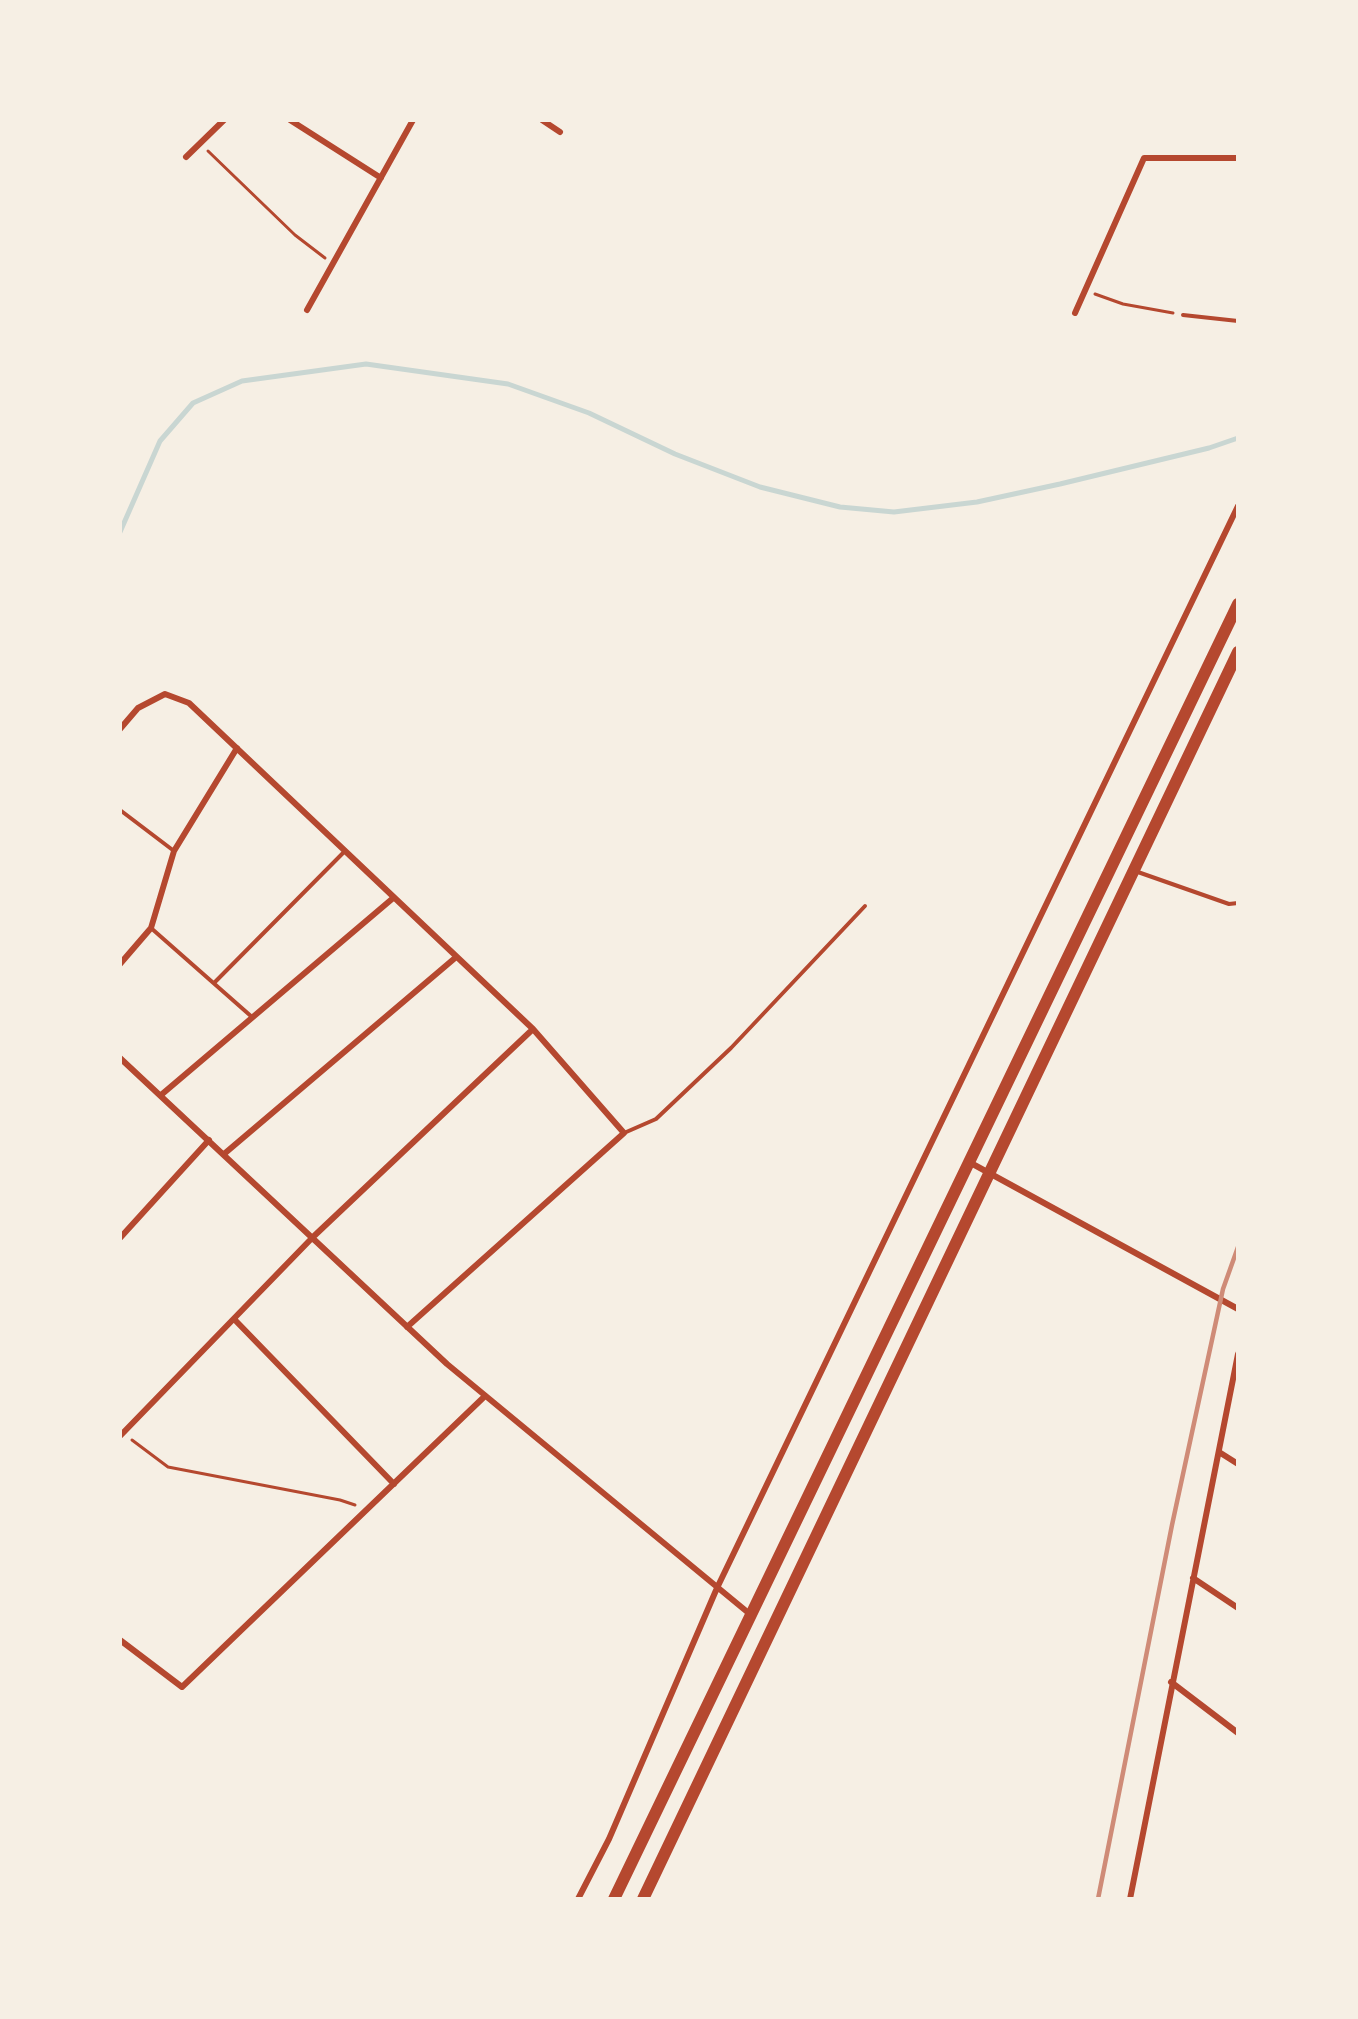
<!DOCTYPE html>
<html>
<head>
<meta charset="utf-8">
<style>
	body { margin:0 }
	#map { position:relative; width:1358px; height:2019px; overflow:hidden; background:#f6efe4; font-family:Inter,sans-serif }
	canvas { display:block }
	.frame { position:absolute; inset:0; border:122px solid #f6efe4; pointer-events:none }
</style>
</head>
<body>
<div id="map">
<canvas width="1358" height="2019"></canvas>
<div class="frame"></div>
</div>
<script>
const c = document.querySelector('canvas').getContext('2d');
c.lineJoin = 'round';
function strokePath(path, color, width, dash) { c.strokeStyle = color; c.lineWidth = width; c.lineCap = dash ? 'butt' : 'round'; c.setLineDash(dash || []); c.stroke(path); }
strokePath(new Path2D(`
	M120 532 160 441 193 403 242 381 366 364 508 384 589 413 675 454 760 487 840 507 894 512 977 502 1060 484 1209 448 1238 438`), '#c9d6d2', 5);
strokePath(new Path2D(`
	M208 151 295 235 325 258
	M1095 294 1123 304 1173 313
	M132 1440 168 1467 340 1500 355 1505`), '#b5482f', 3);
strokePath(new Path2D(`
	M1183 315 1238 321
	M120 810 174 851
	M1135 871 1229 904 1238 903
	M151 928 252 1017
	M214 983 344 852
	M624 1133 656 1119 731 1048 865 906`), '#b5482f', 4);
strokePath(new Path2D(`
	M290 120 381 178
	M542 120 560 132
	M186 157 224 120
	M307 310 413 120
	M1075 313 1144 158H1238
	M120 729 138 708 165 694 189 703 533 1029 624 1133 407 1327
	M120 964 151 928 174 851 237 748
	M120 1058 447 1364 751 1615
	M161 1095 392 899
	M224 1154 455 958
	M969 1162 1238 1309
	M120 1238 209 1140
	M234 1319 394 1484
	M120 1436 313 1237 533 1029
	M1219 1452 1238 1464
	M1193 1578 1238 1608
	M120 1640 182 1687 485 1396
	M1171 1682 1238 1733
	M578 1899 609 1839 717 1588 1238 506
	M1130 1899 1238 1354`), '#b5482f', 6);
strokePath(new Path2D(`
	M614 1899 1238 604
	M643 1899 1238 652`), '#b5482f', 12);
strokePath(new Path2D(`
	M1098 1899 1172 1525 1223 1289 1238 1247`), '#cf8b77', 4.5);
</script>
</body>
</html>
